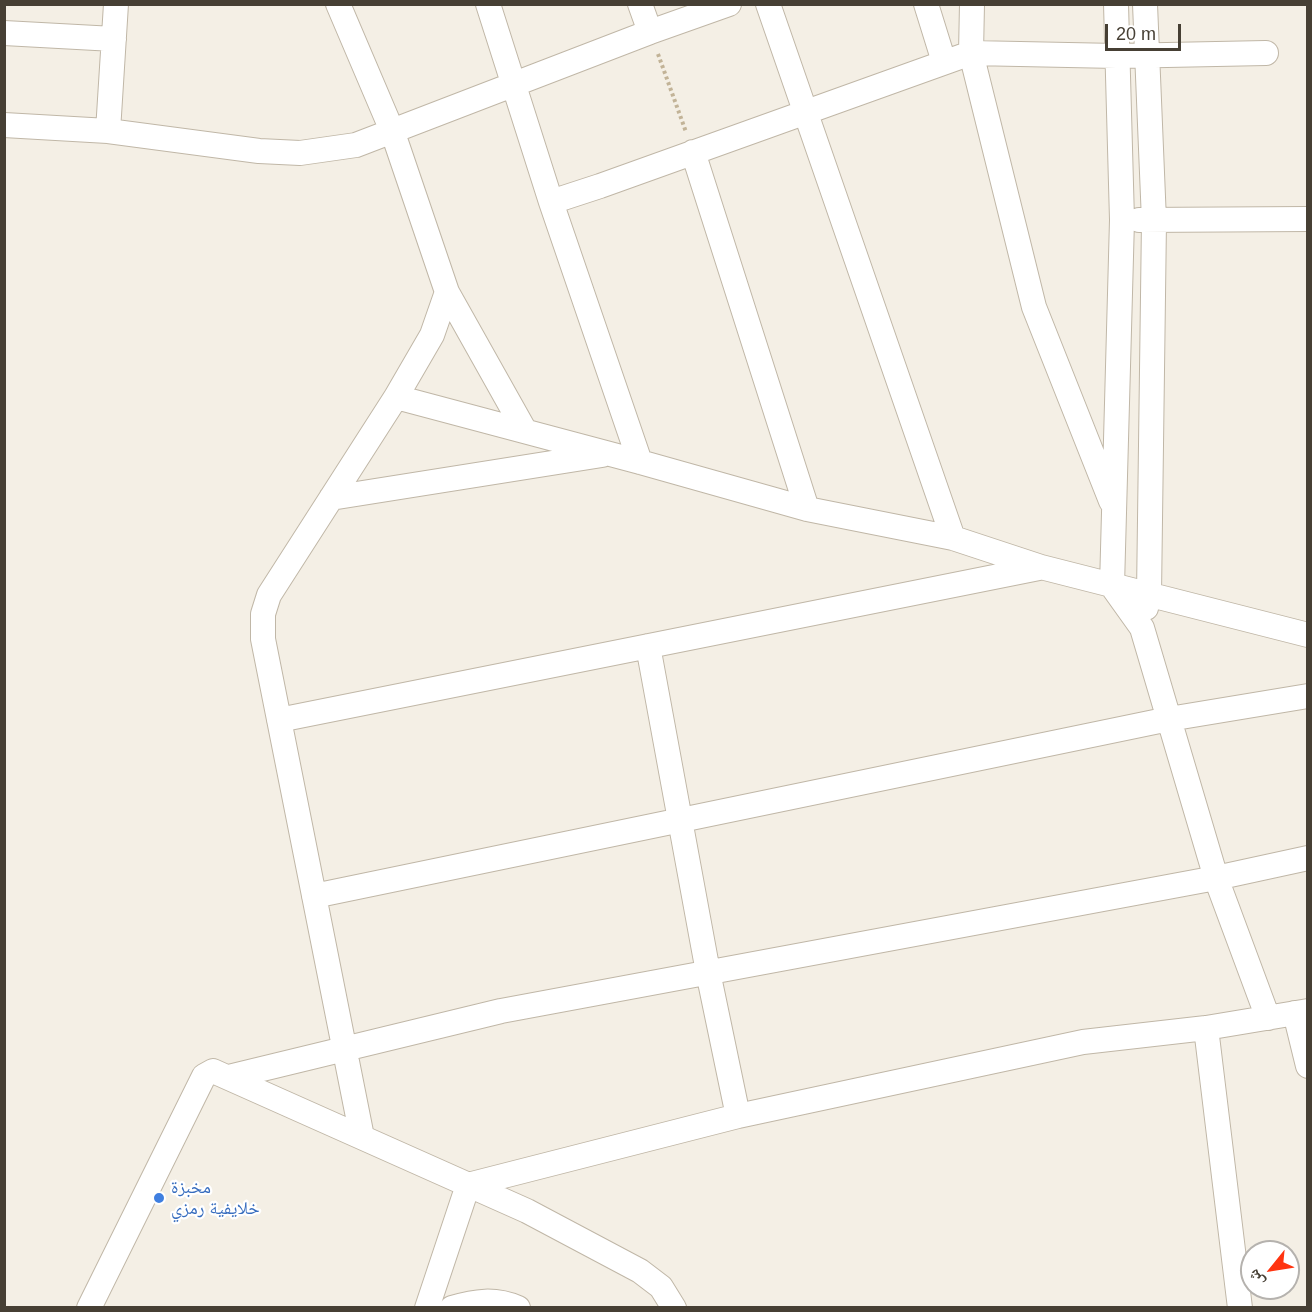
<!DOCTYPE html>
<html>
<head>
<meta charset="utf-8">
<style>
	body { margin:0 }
	#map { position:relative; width:1312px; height:1312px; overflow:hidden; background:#f4efe5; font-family:Arial,"Noto Naskh Arabic",sans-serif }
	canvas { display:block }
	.frame { position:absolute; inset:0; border:6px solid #463f34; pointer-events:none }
	.north { position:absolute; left:1240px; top:1240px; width:60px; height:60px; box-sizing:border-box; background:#fff; border:2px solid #b5b2ae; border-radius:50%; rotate:240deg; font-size:16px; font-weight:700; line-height:24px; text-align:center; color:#463f34 }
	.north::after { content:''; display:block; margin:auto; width:21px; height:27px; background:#ff3410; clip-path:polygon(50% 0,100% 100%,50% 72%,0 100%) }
	.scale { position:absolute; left:1105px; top:24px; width:76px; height:27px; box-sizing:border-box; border:3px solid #463f34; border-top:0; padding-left:8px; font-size:18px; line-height:21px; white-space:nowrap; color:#463f34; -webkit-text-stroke:4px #fff; paint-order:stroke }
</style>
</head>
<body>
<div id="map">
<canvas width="1312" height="1312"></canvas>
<div class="frame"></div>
<div class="north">ش</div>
<div class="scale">20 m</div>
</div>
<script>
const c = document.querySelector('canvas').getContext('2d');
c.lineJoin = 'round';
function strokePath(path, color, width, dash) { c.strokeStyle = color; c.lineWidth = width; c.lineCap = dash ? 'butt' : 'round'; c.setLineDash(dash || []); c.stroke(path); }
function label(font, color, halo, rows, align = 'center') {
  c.font = font + ' Arial,"Noto Naskh Arabic",sans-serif'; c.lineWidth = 4.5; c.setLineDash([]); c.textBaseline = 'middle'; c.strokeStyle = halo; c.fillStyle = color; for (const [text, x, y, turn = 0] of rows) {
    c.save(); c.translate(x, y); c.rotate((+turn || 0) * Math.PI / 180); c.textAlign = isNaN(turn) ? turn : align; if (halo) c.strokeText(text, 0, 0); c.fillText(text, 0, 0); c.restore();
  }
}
const street = new Path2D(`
	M338 4 393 133 447 292 432 335 396 397 269 595 263 614V639L362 1137
	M488 4 551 202 640 462
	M640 4 650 32
	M768 4 953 538
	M926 4 944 62
	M972 4 971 53 1117 56 1266 53
	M1116 4 1122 220 1112 586 1142 628 1216 878 1268 1018
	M1145 4 1154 221 1149 594 1146 608
	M4 33 114 39
	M4 125 108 131 259 151 300 153 356 145 650 32 729 4
	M108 131 116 4
	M693 152 807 509
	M551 202 600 186 971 53 1034 307 1111 501
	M1139 220 1308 219
	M447 292 525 431
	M396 397 640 462 807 509 953 538 1041 567 1308 635
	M331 498 602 455
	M648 646 708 972 738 1116
	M279 720 1039 568
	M314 896 1169 719 1308 696
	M1295 1013 1308 1066
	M1206 1028 1240 1308
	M229 1077 501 1011 1216 878 1308 858
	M89 1308 204 1076 213 1071 527 1211 640 1271 661 1287 674 1308
	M427 1308 468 1185 738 1116 1083 1042 1206 1028 1308 1011
	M452 1308C475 1301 495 1298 518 1308`);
strokePath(street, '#c0b7a7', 26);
strokePath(new Path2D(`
	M658 54 686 132`), '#c2b397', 4, [3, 3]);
strokePath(street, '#fff', 24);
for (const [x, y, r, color] of [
	[159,1198,6,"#3f7fe0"]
]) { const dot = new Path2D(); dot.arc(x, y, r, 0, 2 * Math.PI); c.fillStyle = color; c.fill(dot); strokePath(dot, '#fff', 2); }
label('18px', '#366cbe', '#fff', [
	["مخبزة",171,1188],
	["خلايفية رمزي",171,1209]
], 'left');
</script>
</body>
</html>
